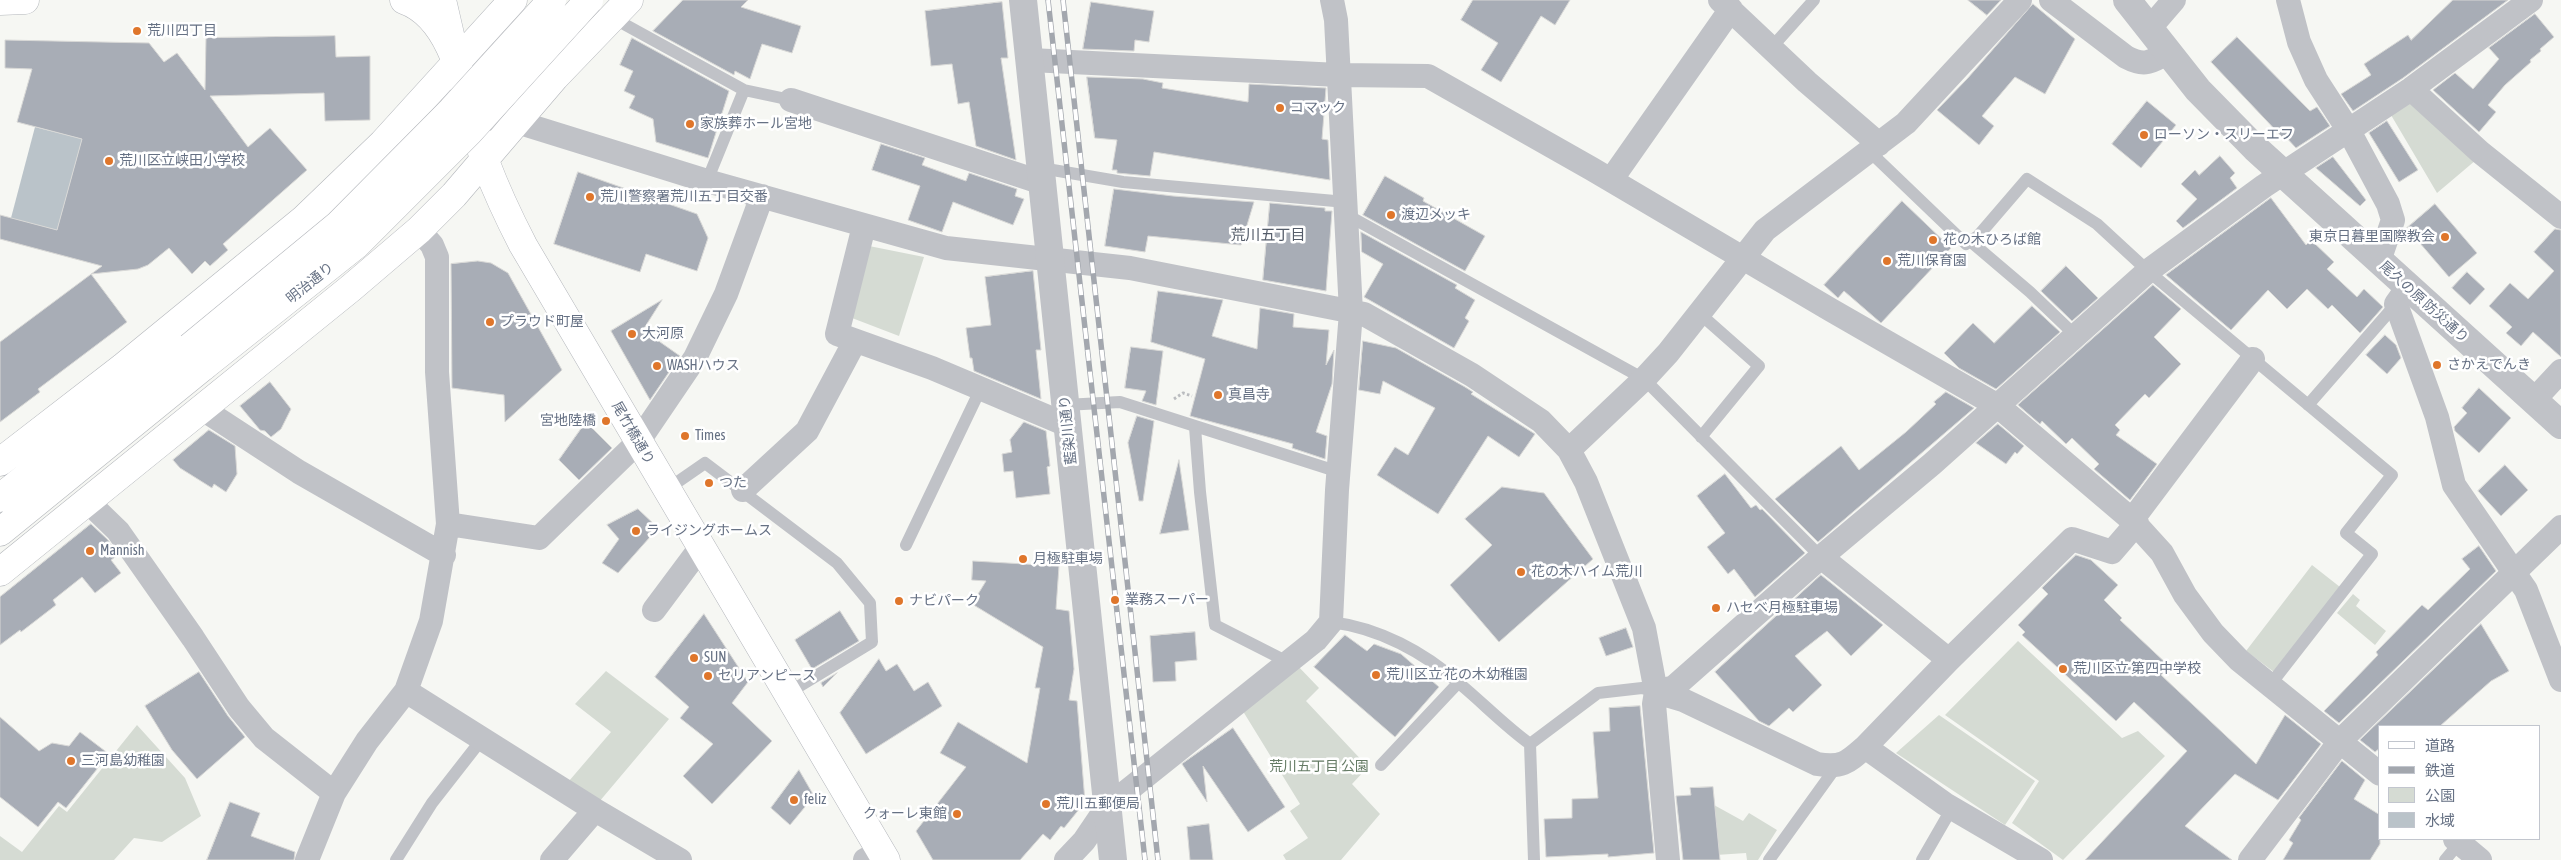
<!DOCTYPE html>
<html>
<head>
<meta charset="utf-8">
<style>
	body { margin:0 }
	#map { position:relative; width:2561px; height:860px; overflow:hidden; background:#f6f7f3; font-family:"Asap Condensed","Noto Sans JP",sans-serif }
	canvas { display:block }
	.legend { position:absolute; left:2378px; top:725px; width:162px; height:115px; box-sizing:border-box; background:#fff; border:1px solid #c2c6ce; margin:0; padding:6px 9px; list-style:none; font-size:15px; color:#667184 }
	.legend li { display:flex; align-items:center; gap:10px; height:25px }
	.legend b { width:25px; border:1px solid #c2c6ce }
</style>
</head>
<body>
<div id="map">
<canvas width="2561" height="860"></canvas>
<ul class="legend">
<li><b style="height:6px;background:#fff"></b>道路</li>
<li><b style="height:6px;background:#a3a7ae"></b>鉄道</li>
<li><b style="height:14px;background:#d5dbd3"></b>公園</li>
<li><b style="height:14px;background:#bac3c9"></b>水域</li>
</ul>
</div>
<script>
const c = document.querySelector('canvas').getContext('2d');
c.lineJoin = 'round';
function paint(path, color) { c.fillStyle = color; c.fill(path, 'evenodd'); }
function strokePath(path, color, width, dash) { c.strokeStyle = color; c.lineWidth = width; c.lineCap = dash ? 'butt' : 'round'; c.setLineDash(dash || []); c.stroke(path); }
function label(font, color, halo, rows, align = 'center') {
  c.font = font + ' "Asap Condensed","Noto Sans JP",sans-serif'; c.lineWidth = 5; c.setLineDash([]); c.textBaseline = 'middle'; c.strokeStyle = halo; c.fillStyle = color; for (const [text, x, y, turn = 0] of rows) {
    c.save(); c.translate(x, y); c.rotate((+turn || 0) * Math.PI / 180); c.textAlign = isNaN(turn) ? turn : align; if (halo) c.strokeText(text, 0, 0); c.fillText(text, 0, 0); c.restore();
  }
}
paint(new Path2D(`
	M2412 101 2476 160 2437 193 2391 115Z
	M869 246 924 257 899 336 852 318Z
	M2312 565 2340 587 2274 672 2246 651Z
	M2353 594 2360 600 2356 606 2386 631 2375 645 2337 613Z
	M2018 641 2122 738 2138 731 2165 756 2063 860 2012 823 2039 781 1945 715Z
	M1296 664 1319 688 1306 701 1368 767 1352 784 1380 814 1341 860H1286L1283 855 1308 838 1290 811 1300 804 1241 708Z
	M606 671 669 719 599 802 569 781 611 732 575 704Z
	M1939 715 2035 781 2005 825 1896 753Z
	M137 725 185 778 201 816 162 842 134 838 114 860H0V836L22 852 59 806 67 812Z
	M1714 805 1743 821 1749 813 1777 830 1758 860H1747L1746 853 1716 855Z`), '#d5dbd3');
paint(new Path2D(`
	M35 127 82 139 57 230 11 218Z`), '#bac3c9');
const building = new Path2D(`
	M683 0H748L741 7 801 26 792 53 762 44 750 79 735 71 734 75 653 31Z
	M1473 0H1570L1555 25 1541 16 1501 82 1481 70 1498 43 1461 20Z
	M1968 0H2001L1987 15Z
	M2453 0H2508L2403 78 2353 111 2341 94 2371 75 2364 64 2408 35 2411 40Z
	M1002 2 1008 58H1001L1016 160 976 146 969 102 958 104 952 64 931 66 925 11Z
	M1091 2 1154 11 1149 42 1135 40 1134 51 1083 49Z
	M2033 4 2075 39 2045 94 2015 77 1982 116 1994 126 1979 145 1937 110 1967 79Z
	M2535 14 2554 37 2540 49 2541 51 2530 60 2531 62 2505 85 2488 105 2496 112 2479 132 2433 90 2455 73 2473 89 2499 59 2489 48Z
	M335 36 336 57 370 56V120L325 121 324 93 210 96 248 147 270 128 307 170 223 244 228 250 210 266 205 261 192 274 169 248 148 265 138 269 91 274 127 322 38 389 40 392 0 422V342L102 266 0 239V215L57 230 82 139 17 122 32 69 5 68V40L149 43 164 62 177 53 205 90 206 38Z
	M2237 37 2310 111 2317 107 2330 126 2296 148 2284 135 2282 137 2211 62Z
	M632 38 729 91 708 158 656 142 653 119 629 108 635 96 624 91 633 71 620 65Z
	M1087 77 1143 79 1163 83 1162 88 1248 102 1249 84 1326 88 1322 139 1328 140 1330 180 1154 152 1150 176 1117 173V170H1112L1117 140 1095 138Z
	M2147 101 2176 125 2141 168 2112 144Z
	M2387 121 2418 170 2399 182 2369 133Z
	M881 144 925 158 922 165 966 181 969 173 1017 189 1015 196 1024 199 1013 225 953 202 942 232 908 220 920 186 872 170Z
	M2220 156 2235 173 2230 178 2237 188 2183 228 2176 221 2197 199 2181 184 2195 170 2199 175Z
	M2333 157 2366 200 2360 206 2316 168Z
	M578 172 697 214 708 238 697 271 646 254 640 272 554 244Z
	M1385 176 1424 198 1423 201 1485 236 1465 271 1363 215Z
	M1114 189 1173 196 1254 202 1241 245 1148 236 1145 252 1105 246Z
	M2271 198 2306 245 2311 240 2334 262 2327 269 2357 297 2364 289 2383 307 2360 333 2332 305 2328 309 2307 289 2287 309 2268 290 2231 330 2166 275Z
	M1902 201 1951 248 1881 323 1844 291 1838 298 1824 285Z
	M1270 203 1325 208V211H1332L1326 291 1263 280Z
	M2435 204 2477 253 2449 277 2407 228Z
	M2555 229 2561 230V357L2533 332 2521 346 2506 333 2512 327 2489 306 2510 283 2528 299 2554 271 2534 252Z
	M1361 232 1457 285 1455 288 1475 300 1465 318 1469 321 1454 348 1364 297 1383 264 1362 252Z
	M478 261 491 263 508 273 562 370 505 422 504 395 452 388 451 264Z
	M2066 266 2098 298 2072 321 2041 291Z
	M1033 271 1041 350H1036L1041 399 974 371 972 358H970L966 328 991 325 985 277Z
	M2467 272 2485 289 2470 305 2452 288Z
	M2153 285 2181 309 2154 337 2181 364 2149 398 2145 394 2115 425 2120 430 2116 435 2157 464 2130 500 2094 469 2099 464 2072 438 2066 444 2042 421 2040 424 2018 405Z
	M1158 291 1223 300 1212 336 1257 349 1260 308 1294 314 1293 327 1329 330 1326 365 1334 350 1332 384 1316 432 1327 436 1325 459 1292 448 1293 444 1190 416 1205 359 1151 342Z
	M662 300 643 330 680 356 650 400 611 331Z
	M2032 306 2060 332 1996 389 1959 368 1944 353 1973 323 1994 343Z
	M2385 335 2396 345 2401 358 2387 374 2366 355Z
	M1363 341 1396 348 1465 387 1473 392 1471 394 1535 434 1519 457 1488 436 1438 514 1377 475 1395 447 1408 455 1435 408 1383 381 1380 394 1359 390Z
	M1131 347 1163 351 1156 405 1142 401 1146 391 1125 388Z
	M270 382 291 409 281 429 271 437 265 431 260 430 240 406Z
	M2479 388 2511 418 2479 453 2455 431 2454 427 2467 413 2462 408Z
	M1946 392 1974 408 1818 542 1775 499 1841 446 1859 470 1906 432 1936 404 1934 402Z
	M1137 416 1154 421 1143 501H1139L1128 443Z
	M586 422 612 448 579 480 559 460Z
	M1024 422 1046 431 1050 466 1047 467 1050 494 1016 498 1013 471 1004 472 1002 454 1012 452 1010 440Z
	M1998 424 2024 446 2017 454 2015 452 2006 464 1976 443Z
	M209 430 235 446 237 474 226 492 214 484 212 488 180 468 173 460Z
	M1179 460 1189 530 1160 534Z
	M2505 465 2528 490 2501 516 2478 491Z
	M1725 474 1751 508 1756 505 1760 510 1762 509 1805 553 1755 597 1734 569 1728 574 1707 547 1725 533 1697 496Z
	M1502 487 1544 493 1593 559 1499 642 1450 585 1492 545 1465 519Z
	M638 509 658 528 618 573 602 563 619 539 607 525Z
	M91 524 108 540 118 555 111 560 121 573 95 593 82 577 53 600 56 605 21 632 20 630 0 645V597Z
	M2479 546 2496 571 2339 723 2324 711 2378 655 2376 652 2422 605 2428 610 2470 569 2462 559Z
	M2076 555 2091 560 2118 585 2104 600 2122 618 2120 620 2169 666 2161 675 2256 764 2285 715 2321 744 2278 800 2235 774 2185 826 2232 860H2085L2187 751 2134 702 2116 721 2022 635 2025 632 2018 625 2048 594 2042 588Z
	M973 561 1059 566 1056 609 1069 611 1074 669 1069 700 1077 701 1085 802 1064 828 1061 826 1050 840 1043 834 1020 860H933L916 831 966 767 940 753 958 722 1027 763 1040 688H1035L1043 647 972 604 986 581 972 580Z
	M1821 575 1883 625 1851 656 1827 631 1795 656 1822 685 1793 712 1789 708 1769 726 1759 721 1715 672Z
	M840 611 859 641 812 669 795 640Z
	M704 614 748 682 732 703 772 741 712 804 683 776 713 744 680 718 689 707 655 677Z
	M2481 624 2509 671 2491 681 2440 726H2380V748L2375 752 2360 740Z
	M1626 628 1633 647 1606 656 1599 638Z
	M1195 632 1197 660 1175 662 1176 681 1153 682 1150 636Z
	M1345 635 1367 651 1374 644 1401 654 1439 687 1395 737 1314 667Z
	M879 659 886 671 897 664 914 691 928 682 942 706 866 754 840 713Z
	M199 672 228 716 245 737 197 779 172 750 145 706Z
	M837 673 823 687 821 683Z
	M1640 706 1654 853 1608 857V854L1546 857 1544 819 1572 818V799L1598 798 1593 732 1610 731 1609 708Z
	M0 717 39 751 52 743 69 746 80 732 109 754 66 808 58 802 38 827 0 797Z
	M1233 728 1285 807 1248 832 1203 766 1207 802 1182 764Z
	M2342 761 2365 780 2354 799 2380 815V844L2370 860H2283L2293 843 2289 840 2301 820 2299 818Z
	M799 770 814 796 790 825 771 808Z
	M1713 787 1720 860H1683L1676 796 1691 795 1690 788Z
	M230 802 260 813 251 836 295 852 294 860H207Z
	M1209 824 1213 860H1190L1187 827Z`);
paint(building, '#a8adb6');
strokePath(building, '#d8d8d6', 1);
const secondary = new Path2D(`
	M442 0 454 52`);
const primary = new Path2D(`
	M404 0C461 20 467 113 485 161 496 190 509 218 523 245L886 860
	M0 1 25 0
	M0 462 123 367 304 219 383 143 513 0
	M0 498 190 347
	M0 532 204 366
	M0 572 351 288 419 230 454 195 555 77 629 0`);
strokePath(secondary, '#b4b8be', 29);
strokePath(primary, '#b3b6bb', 29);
strokePath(new Path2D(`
	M1174 399 1183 393 1192 396`), '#babcbf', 3, [2.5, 2.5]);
strokePath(new Path2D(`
	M613 18 744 90 791 100
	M1772 47 1814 0
	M1869 151 1966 244 1978 236 2027 179 2097 224 2148 271 2392 475 2346 533 2372 554 2270 685
	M1041 168 1123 182 1346 202
	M707 181 744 90
	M1347 215 1644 379 1821 557
	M1970 241 2030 292 2076 336
	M1699 313 1759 366 1701 437
	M1065 405 1120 402 1339 472
	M2308 405 2396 304
	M1195 427 1200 492 1215 625 1278 657 1285 665
	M666 490 705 463 837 563 870 603 872 642 788 693
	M906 545 981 388
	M1331 622C1379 628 1424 652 1460 684 1484 704 1505 726 1530 744L1598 693 1642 688 1656 692
	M1530 744 1534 860
	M1381 765 1459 682
	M396 860 432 803 482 739
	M1769 860 1836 767
	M1922 860 1952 808
	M2445 860 2460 842`), '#c0c2c7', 12);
strokePath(new Path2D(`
	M1720 0 1807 82 1879 144
	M2051 0 2126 57C2145 67 2150 62 2167 53
	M2288 0 2299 42 2316 80 2349 131 2388 204 2393 220 2379 261
	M2149 29 2174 0
	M1030 60 1339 75 1428 76 1592 169 1831 310 1998 406 2132 520 2162 553 2185 595 2213 633 2239 660 2380 774
	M2411 89 2480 152 2561 217
	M477 97 494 111 517 122 707 181 946 248 1130 268 1364 314 1472 375 1541 421 1569 450 1586 482 1644 628 1656 692 1654 704 1668 860
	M791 100 1043 183
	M1611 180 1731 9
	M864 226 837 334 932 368 1067 425
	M2408 287 2396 304 2437 417 2454 485 2526 590 2561 680
	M2534 400 2561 371
	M201 408 299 472 444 555
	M1569 450 1644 379 1668 353 1765 230 1906 123 2020 0
	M743 490 807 431 855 341
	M87 501 118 531 193 638 239 708 264 738 334 793
	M2132 520 2253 359
	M448 524 539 538 638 442 695 358 726 294 762 196
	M1821 557 1949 660
	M654 610 701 547
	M406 691 595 810 680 860
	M1656 692 1674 687 1821 557 1932 464 2148 271 2264 186 2411 89 2531 0
	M1656 692 1683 700 1817 764C1842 768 1847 763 1865 747L1949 660 2072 539 2112 552 2137 523
	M1865 747 1945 804 2041 860
	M2455 839 2480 860
	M307 860 334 793 367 741 406 691 431 621 448 524 437 372V257L432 245 419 230
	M552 860 595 810
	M865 860 881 851
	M1066 860 1084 841 1107 807 1316 640 1331 622 1337 490 1351 312 1336 20 1332 0
	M2250 860 2341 740 2561 527`), '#c0c2c7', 24);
strokePath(new Path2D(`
	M1023 0 1113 860
	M2127 0 2198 90 2255 148 2561 425`), '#c0c2c7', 28);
strokePath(secondary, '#fff', 28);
strokePath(primary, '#fff', 28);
const rail = new Path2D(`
	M1048 0 1145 860
	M1063 0 1158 860`);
strokePath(rail, '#a3a7ae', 5.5);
strokePath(rail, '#fff', 4, [11]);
const primaryBridge = new Path2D(`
	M190 347 338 225 452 110 552 0
	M204 366 356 245 469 132 589 0`);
strokePath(primaryBridge, '#b3b6bb', 29, []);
strokePath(primaryBridge, '#fff', 28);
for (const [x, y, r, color] of [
	[137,31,5,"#df762b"],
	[1280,108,5,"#df762b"],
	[690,124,5,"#df762b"],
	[2144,135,5,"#df762b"],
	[109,161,5,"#df762b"],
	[590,197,5,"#df762b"],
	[1391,215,5,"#df762b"],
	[2445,237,5,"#df762b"],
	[1933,240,5,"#df762b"],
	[1887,261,5,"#df762b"],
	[490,322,5,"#df762b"],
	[632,334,5,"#df762b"],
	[2437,365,5,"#df762b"],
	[657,366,5,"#df762b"],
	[1218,395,5,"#df762b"],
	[606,421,5,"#df762b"],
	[685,436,5,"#df762b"],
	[709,483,5,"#df762b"],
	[636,531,5,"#df762b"],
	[90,551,5,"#df762b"],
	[1023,559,5,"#df762b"],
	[1521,572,5,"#df762b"],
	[1115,600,5,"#df762b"],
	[899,601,5,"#df762b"],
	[1716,608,5,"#df762b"],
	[694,658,5,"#df762b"],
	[2063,669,5,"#df762b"],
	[1376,675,5,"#df762b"],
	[708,676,5,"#df762b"],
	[71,761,5,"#df762b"],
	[794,800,5,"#df762b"],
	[1046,804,5,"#df762b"],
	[957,814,5,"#df762b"]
]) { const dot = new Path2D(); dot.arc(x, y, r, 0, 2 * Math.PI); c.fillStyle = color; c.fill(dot); strokePath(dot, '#fff', 2); }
label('14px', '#667184', '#fff', [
	["荒川四丁目",147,31],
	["コマック",1290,108],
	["家族葬ホール宮地",700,124],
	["ローソン・スリーエフ",2154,135],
	["荒川区立峡田小学校",119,161],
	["荒川警察署荒川五丁目交番",600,197],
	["渡辺メッキ",1401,215],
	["東京日暮里国際教会",2435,237,"right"],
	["花の木ひろば館",1943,240],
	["荒川保育園",1897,261],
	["プラウド町屋",500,322],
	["大河原",642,334],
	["さかえでんき",2447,365],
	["WASHハウス",667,366],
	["真昌寺",1228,395],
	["宮地陸橋",596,421,"right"],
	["Times",695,436],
	["つた",719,483],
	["ライジングホームス",646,531],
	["Mannish",100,551],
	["月極駐車場",1033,559],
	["花の木ハイム荒川",1531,572],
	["業務スーパー",1125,600],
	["ナビパーク",909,601],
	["ハセベ月極駐車場",1726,608],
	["SUN",704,658],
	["荒川区立 第四中学校",2073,669],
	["荒川区立 花の木幼稚園",1386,675],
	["セリアンピース",718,676],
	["三河島幼稚園",81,761],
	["feliz",804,800],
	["荒川五郵便局",1056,804],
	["クォーレ東館",947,814,"right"]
], 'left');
label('14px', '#667184', '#fff', [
	["明治通り",310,283,-39],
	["尾久の原 防災通り",2424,302,42],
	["藍染川通り",1068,430,-96],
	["尾竹橋通り",633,433,60]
]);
label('14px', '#657b65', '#fff', [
	["荒川五丁目 公園",1319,767]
]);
label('15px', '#545c69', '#fff', [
	["荒川五丁目",1268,235]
]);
</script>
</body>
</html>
